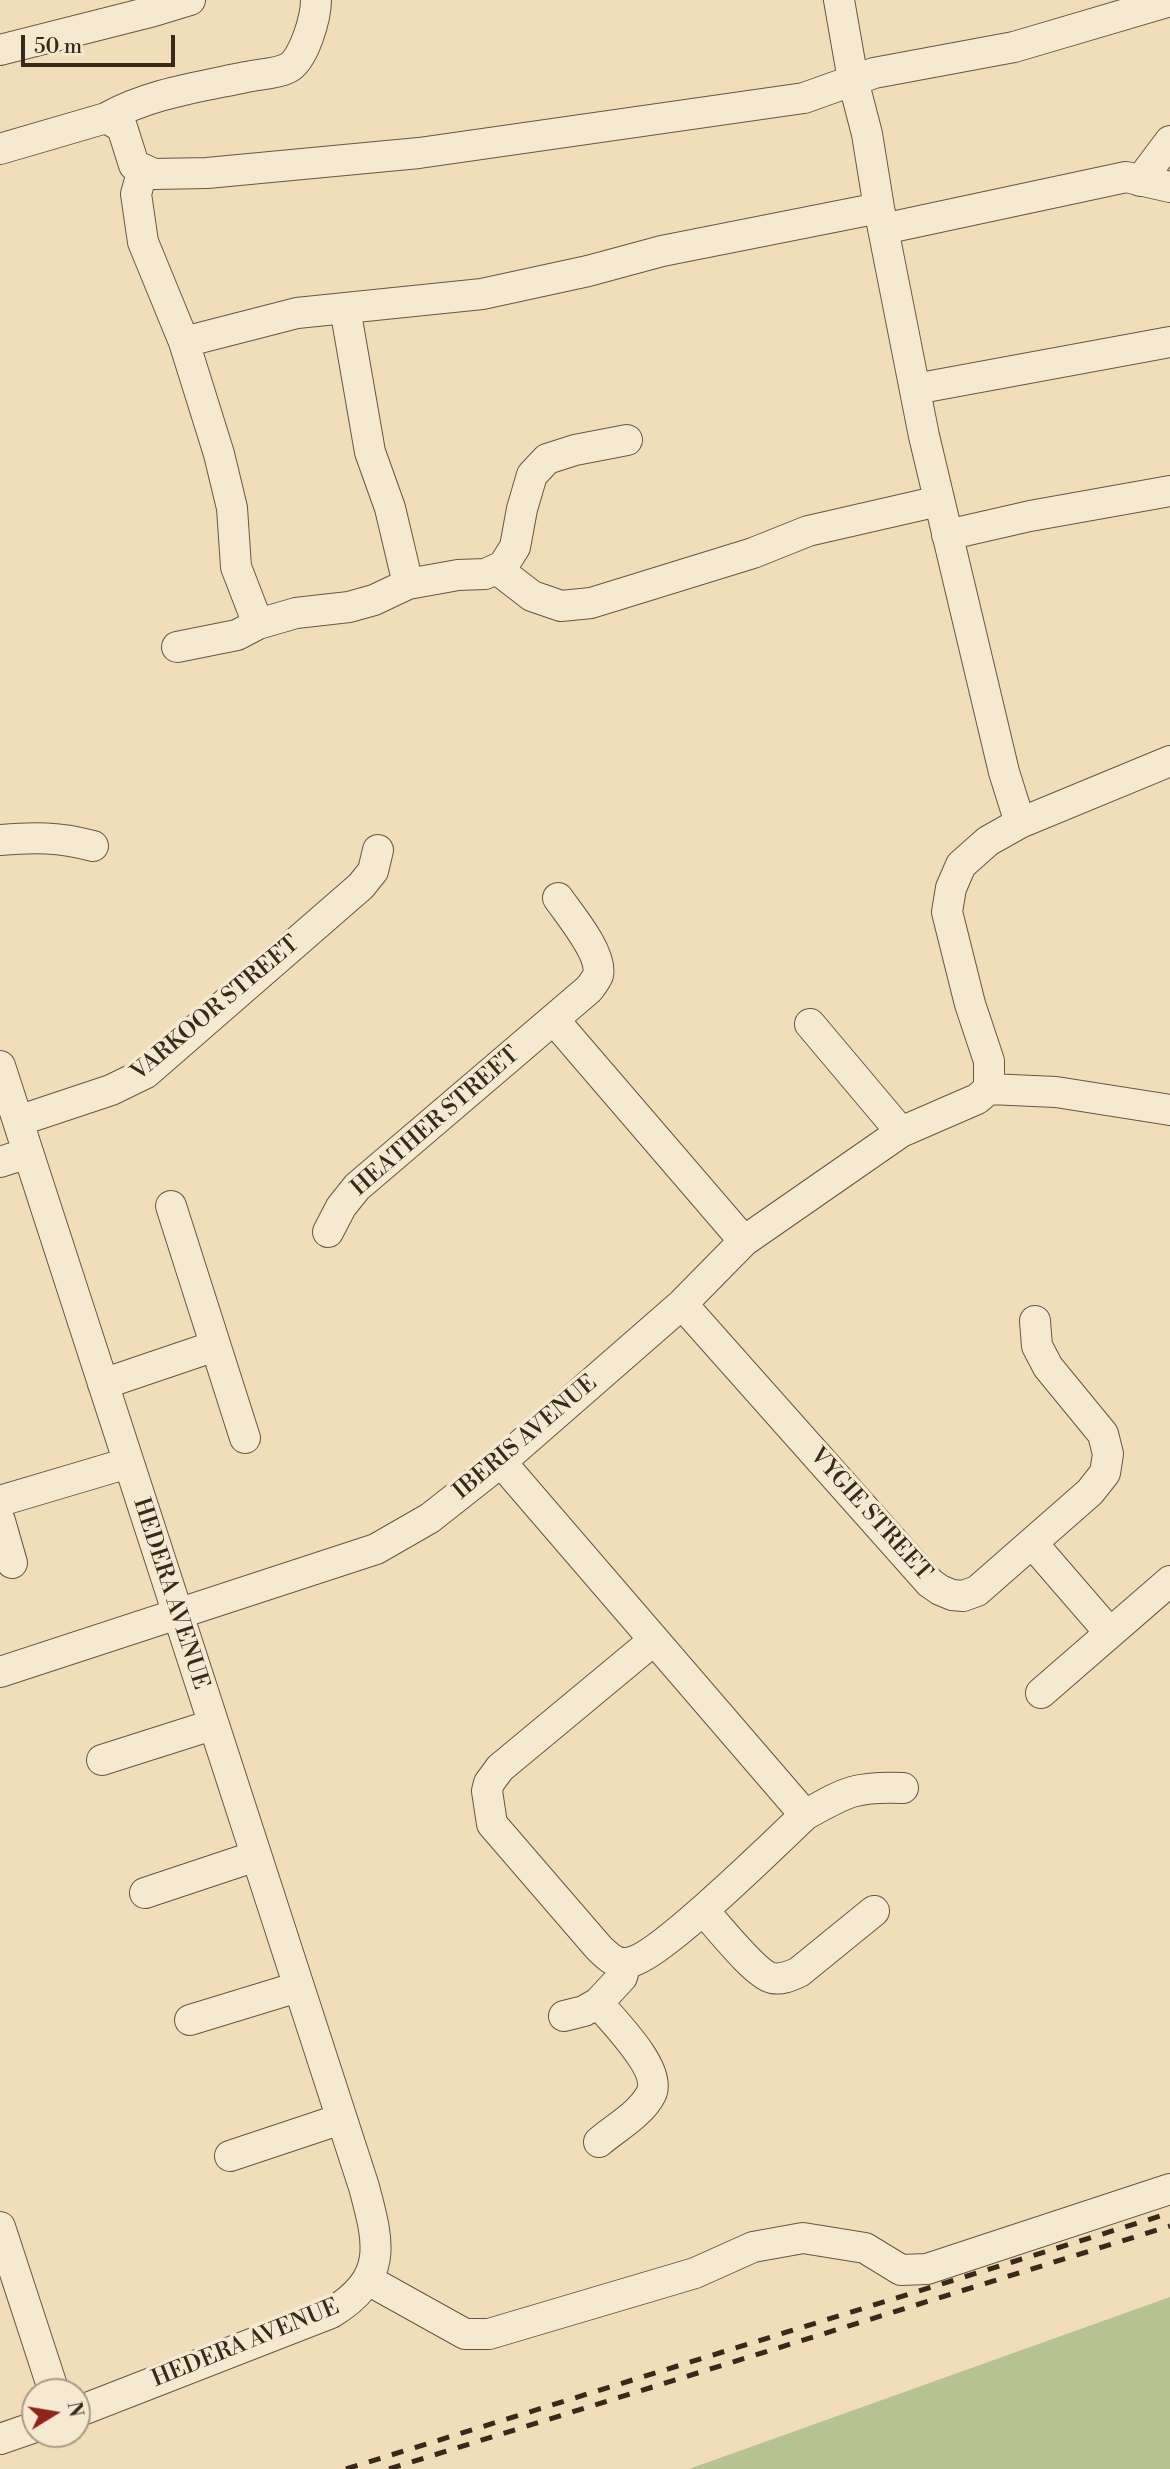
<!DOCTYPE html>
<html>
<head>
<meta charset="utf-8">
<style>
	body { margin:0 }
	#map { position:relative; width:1170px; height:2469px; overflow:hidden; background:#f1ddba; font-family:"Libre Bodoni",serif }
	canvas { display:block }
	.north { position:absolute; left:21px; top:2378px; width:70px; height:70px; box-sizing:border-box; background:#f6e9d2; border:2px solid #aa9c89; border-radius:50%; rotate:79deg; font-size:19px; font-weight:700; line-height:28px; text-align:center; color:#38291b }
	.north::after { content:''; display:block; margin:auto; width:24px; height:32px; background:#8f2418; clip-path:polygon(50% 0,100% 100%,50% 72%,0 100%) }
	.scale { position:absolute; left:21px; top:35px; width:154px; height:32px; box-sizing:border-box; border:4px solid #38291b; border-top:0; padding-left:9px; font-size:21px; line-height:24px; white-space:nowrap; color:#38291b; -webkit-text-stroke:5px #f6e9d2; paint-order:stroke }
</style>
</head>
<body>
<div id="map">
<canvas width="1170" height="2469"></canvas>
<div class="north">N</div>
<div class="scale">50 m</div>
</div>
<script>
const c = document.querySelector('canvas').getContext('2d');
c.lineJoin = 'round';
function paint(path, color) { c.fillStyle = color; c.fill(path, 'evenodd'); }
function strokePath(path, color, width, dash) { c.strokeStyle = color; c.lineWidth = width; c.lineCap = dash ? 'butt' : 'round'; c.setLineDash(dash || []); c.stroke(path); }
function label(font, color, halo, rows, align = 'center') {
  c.font = font + ' "Libre Bodoni",serif'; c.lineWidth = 7; c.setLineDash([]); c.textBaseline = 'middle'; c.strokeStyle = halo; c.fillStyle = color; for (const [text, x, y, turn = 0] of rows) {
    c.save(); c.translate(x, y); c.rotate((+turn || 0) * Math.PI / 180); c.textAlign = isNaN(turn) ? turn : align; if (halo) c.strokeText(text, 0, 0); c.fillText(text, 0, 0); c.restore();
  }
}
paint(new Path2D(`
	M1170 2297V2469H689Z`), '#b7c292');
const minor = new Path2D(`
	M839 0 853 80 867 134 879 208 924 436 1004 772 1020 823
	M0 50 154 11 190 0
	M106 118C148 94 199 87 246 77 258 74 277 74 288 68 304 60 316 17 316 0
	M0 149 106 118 122 127 134 165 154 174 207 173 419 153 804 98 874 73 1014 47 1170 1
	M143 169 136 194 143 242 184 342 219 454 232 508 236 567 258 624
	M1140 181 1170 141
	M883 229 1126 177 1170 187
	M345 308 370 452 390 508 408 584
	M184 342 297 313 482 294 588 271 662 251 879 208
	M915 389 1170 342
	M947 535 1030 516 1170 491
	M497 569 532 596 561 606 591 603 753 553 808 531 939 501
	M177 647 237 635 258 624 296 613 349 607 374 600 408 584 458 575 485 574 503 566 515 547 522 509 532 475 547 459 575 450 627 440
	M0 840C35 837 59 837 93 846
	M554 1020 744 1241
	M810 1024 901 1132
	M0 1066 364 2187C379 2243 389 2278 331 2313L77 2412
	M989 1089V1061L970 1004 947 912 951 888 961 865 988 841 1020 823 1170 761
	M989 1089 1056 1092 1170 1110
	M18 1121 111 1090 146 1073 361 886 373 871 378 850
	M0 1162 28 1153
	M171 1206 245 1438
	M328 1232 341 1207 357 1187 589 989C592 985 596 980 598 975 603 954 569 914 558 898
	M682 1304 930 1583 940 1590 952 1595 963 1596 977 1591 1090 1492 1105 1473 1108 1454 1103 1434 1048 1367 1037 1346 1035 1321
	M103 1384 215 1346
	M501 1462 805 1815C777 1841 656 1962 626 1963 615 1964 606 1955 599 1948L492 1824 487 1791 489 1783 500 1768 653 1641
	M0 1501 128 1463
	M0 1521 12 1563
	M1033 1544 1110 1633
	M0 1672 376 1549 430 1518 501 1462 682 1304 744 1241 901 1132 977 1099 989 1089
	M1041 1693 1170 1581
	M102 1760 212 1725
	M805 1815C846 1792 855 1786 903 1788
	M145 1893 256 1856
	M703 1910C717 1925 755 1974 772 1978 782 1980 790 1976 799 1972L874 1911
	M564 2016 584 2011 598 2003
	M190 2020 298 1987
	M599 2142C615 2128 641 2114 651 2094 663 2070 613 2021 598 2003L622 1977 626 1963
	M230 2156 341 2119
	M0 2227 54 2392
	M368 2280 465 2334H489L695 2273 753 2247 803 2238 865 2248 901 2270 927 2269 1170 2189
	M0 2439 35 2427`);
strokePath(minor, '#665643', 32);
strokePath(minor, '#f6e9d2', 30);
strokePath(new Path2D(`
	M346 2469 1170 2213
	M389 2469 1170 2226`), '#38291b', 5, [12, 12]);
label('23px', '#38291b', '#f6e9d2', [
	["VARKOOR STREET",216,1009,-40],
	["HEATHER STREET",436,1122,-41],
	["IBERIS AVENUE",526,1438,-40],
	["VYGIE STREET",870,1515,48],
	["HEDERA AVENUE",170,1594,72],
	["HEDERA AVENUE",246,2344,-22]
]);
</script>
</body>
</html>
